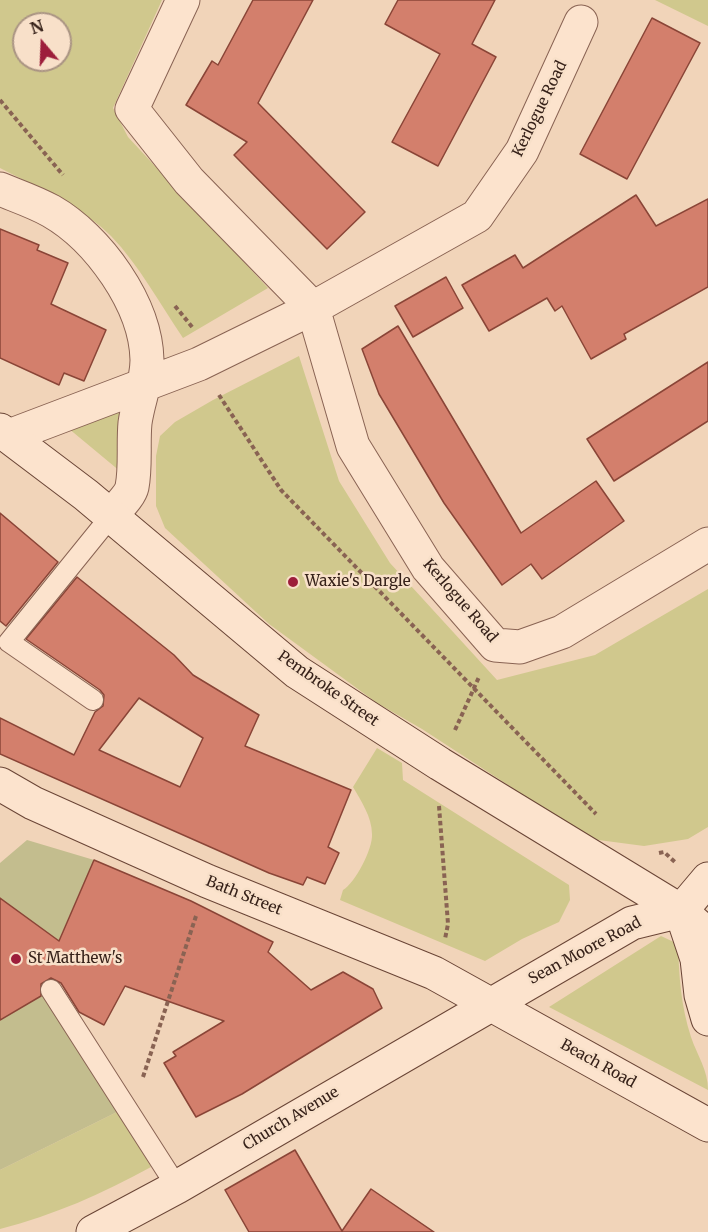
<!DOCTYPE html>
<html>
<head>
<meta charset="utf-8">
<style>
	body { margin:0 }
	#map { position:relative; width:708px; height:1232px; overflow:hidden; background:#f1d4b9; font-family:Merriweather,serif }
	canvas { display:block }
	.north { position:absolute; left:12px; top:12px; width:60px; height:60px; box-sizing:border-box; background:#f8e0c9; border:2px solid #aa9483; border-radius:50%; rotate:341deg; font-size:16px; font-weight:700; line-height:24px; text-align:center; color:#362119 }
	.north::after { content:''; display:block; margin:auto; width:21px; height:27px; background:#9d1e3b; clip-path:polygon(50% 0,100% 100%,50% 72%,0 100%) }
</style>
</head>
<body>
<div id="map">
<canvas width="708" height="1232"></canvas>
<div class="north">N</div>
</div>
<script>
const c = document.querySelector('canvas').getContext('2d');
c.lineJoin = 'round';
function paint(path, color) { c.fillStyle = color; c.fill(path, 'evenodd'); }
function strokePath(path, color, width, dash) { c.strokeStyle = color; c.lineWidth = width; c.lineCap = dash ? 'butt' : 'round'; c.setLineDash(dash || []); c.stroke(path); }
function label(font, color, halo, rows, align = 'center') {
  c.font = font + ' Merriweather,serif'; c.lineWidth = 5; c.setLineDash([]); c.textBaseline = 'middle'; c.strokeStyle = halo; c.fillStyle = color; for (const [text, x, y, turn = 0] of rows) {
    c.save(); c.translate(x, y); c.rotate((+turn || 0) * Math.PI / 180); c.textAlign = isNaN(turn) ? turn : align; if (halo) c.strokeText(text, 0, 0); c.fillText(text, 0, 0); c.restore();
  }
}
paint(new Path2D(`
	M0 0H162L113 108 128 137 268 288 183 338C160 304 139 265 111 236 86 210 33 185 0 168ZM24 24H60V60H24Z
	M656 0H708V26L655 0Z
	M299 356 339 481 390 563 497 680 595 655 708 589V827L688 839 644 846 591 839 422 729 377 703 269 624 165 528 156 506V456L160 436 175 422 213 400Z
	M123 409 121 472 68 428Z
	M377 748 402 763 403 780 569 885 570 900 559 922 522 939 485 961 340 900 343 890C355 883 373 849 372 834 372 817 361 801 353 787Z
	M661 936 678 944C679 977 681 1006 691 1037 697 1055 708 1070 708 1090L549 1007Z
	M119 1111 151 1167C102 1194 54 1215 0 1229V1170Z`), '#d0c88d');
paint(new Path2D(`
	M27 840 94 860 47 967 53 977 46 993 119 1111 0 1170V863Z`), '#c3bd8e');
const building = new Path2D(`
	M253 0H313L258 103 365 212 327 249 234 155 247 142 186 105 212 61 218 65Z
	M398 0H495L472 44 496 57 438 166 392 142 440 54 385 24Z
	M652 18 700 43 627 179 580 154Z
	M636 195 656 226 708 199V287L624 334 626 339 591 359 562 306 555 311 547 298 489 331 462 285 515 255 523 268Z
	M0 229 39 245 37 250 68 263 51 304 106 330 84 381 64 373 59 385 0 358Z
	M446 277 463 308 413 337 395 306Z
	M398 326 521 533 596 481 624 521 542 579 531 564 502 585 444 503 379 394 362 349Z
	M708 362V421L614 481 587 439Z
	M0 513 58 562 6 626 0 621Z
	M77 577 174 655 193 675 259 715 245 746 351 790 328 847 339 853 325 884 307 877 303 885 269 873 0 754V718L74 755 95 712 103 706 104 695 100 690 26 639ZM139 698 203 738 180 787 99 750Z
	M94 860 191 901 273 942 268 952 311 990 343 972 373 989 382 1008 242 1094 196 1117 164 1063 176 1056 173 1052 224 1021 125 986 104 1025 79 1012 61 983 51 978 41 984V996L0 1020V898L59 941Z
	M295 1150 342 1231 371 1189 434 1232H249L225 1190Z`);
paint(building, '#d37f6c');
strokePath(building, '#8a4537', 1.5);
const lane = new Path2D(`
	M93 700 9 642 111 516
	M51 990 177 1187`);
const street = new Path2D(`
	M581 22 522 151 477 216 313 308 353 446 428 568 495 645 520 647 562 632 708 544
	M0 189C17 196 35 202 51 211 98 238 146 304 147 360 147 382 138 401 135 423 133 443 136 467 132 487 130 496 117 508 111 516
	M9 436 199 364 313 308 189 181 132 109 183 0`);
const secondary = new Path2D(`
	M0 430 86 495 297 672 440 764 681 911 708 935
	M0 784 33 803 207 881 434 973 708 1125
	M681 911 697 959 701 995 708 1019
	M93 1232 177 1187 632 923 681 911 708 879`);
strokePath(lane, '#896353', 22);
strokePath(street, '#896353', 35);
strokePath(secondary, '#6a4536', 35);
strokePath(new Path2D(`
	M0 100 63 175
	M175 306 193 328
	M219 395 281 490 596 814
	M455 730 479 677
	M439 806 448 924 445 939
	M659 853 664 852 675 862
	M143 1077 196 916`), '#896353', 4, [4.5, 3]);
strokePath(lane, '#fce3cd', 20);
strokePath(street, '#fce3cd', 33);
strokePath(secondary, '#fce3cd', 33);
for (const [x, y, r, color] of [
	[293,582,6,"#9d1e3b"],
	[16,959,6,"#9d1e3b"]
]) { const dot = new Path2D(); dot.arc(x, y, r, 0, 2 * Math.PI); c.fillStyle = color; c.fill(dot); strokePath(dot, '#f8e0c9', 2); }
label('15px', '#362119', '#f8e0c9', [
	["Kerlogue Road",540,109,-64],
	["Kerlogue Road",460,601,49],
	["Pembroke Street",328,689,35],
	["Bath Street",244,896,22],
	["Sean Moore Road",585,951,-28],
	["Beach Road",598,1064,29],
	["Church Avenue",291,1119,-31]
]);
label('15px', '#362119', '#f8e0c9', [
	["Waxie's Dargle",305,582],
	["St Matthew's",28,959]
], 'left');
</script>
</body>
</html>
